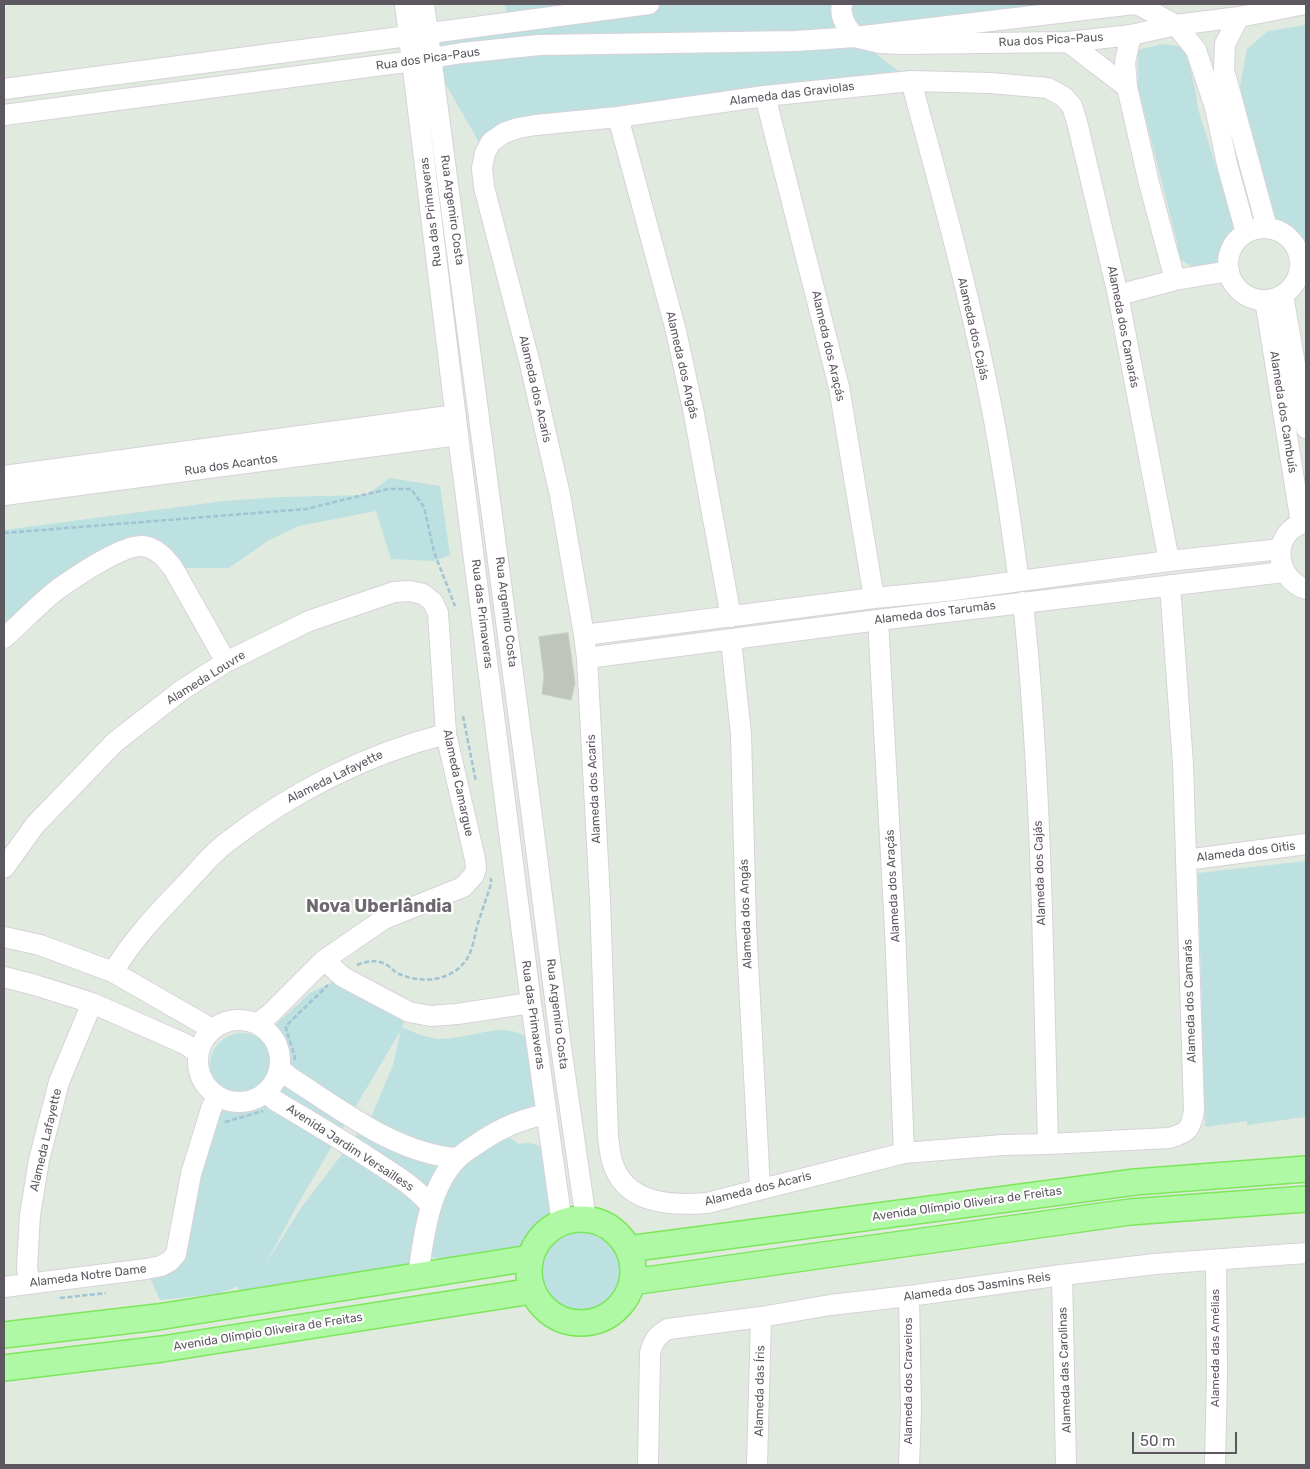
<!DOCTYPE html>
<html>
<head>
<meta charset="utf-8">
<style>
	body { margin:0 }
	#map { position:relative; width:1310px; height:1469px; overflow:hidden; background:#e1eadf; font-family:Rubik,sans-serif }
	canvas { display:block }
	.frame { position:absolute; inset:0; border:5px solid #5d5860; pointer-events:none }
	.scale { position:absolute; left:1132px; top:1432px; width:105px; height:22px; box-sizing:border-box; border:2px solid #5d5860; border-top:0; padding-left:6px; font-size:15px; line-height:18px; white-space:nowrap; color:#5d5860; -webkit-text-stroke:4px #fff; paint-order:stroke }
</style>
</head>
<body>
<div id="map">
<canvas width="1310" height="1469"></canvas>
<div class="frame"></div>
<div class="scale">50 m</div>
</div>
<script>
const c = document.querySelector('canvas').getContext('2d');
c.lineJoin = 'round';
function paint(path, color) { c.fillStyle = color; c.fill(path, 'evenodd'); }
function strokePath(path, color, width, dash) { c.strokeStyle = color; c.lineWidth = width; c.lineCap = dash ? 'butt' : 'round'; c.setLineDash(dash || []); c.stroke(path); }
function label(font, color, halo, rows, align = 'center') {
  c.font = font + ' Rubik,sans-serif'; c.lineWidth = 4.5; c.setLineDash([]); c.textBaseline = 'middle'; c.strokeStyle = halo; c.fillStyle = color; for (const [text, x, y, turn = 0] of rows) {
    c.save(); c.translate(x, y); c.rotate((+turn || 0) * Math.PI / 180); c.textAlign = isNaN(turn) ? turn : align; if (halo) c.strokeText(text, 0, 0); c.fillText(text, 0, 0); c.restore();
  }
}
paint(new Path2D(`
	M505 4H616L507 17Z
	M649 4H842L855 37 911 81 536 125 485 153 431 58 428 33Z
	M854 4H1072L864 29 849 20Z
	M1306 25V246L1304 247 1294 235 1275 221 1260 178 1240 86 1247 49 1268 31Z
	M1163 44 1185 47 1195 88 1198 109 1235 226 1220 251V264L1195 268 1179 259 1177 242 1138 88V50Z
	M390 478 440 486 450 555 434 561 391 559 376 511 299 526 269 540 229 568H173L144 546 4 626V530L224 501 280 497 366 495Z
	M1306 861 1305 1117 1247 1125V1121L1205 1127 1198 873Z
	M343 977 409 1012 402 1027C415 1033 429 1039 443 1039 470 1038 509 1019 530 1040L540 1097 535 1108 495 1128 519 1144C531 1141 540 1144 549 1154L550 1215 522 1249 445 1263 441 1258 414 1256 409 1266 239 1296 238 1286 218 1294 160 1300 146 1269 170 1261 219 1093C222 1095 225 1099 229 1100 234 1103 242 1102 248 1101 268 1097 284 1077 281 1055 280 1046 274 1039 269 1031L310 993ZM401 1030 393 1065 372 1115 301 1208 265 1265 299 1202Z
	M210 1065a32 32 0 1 1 64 0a32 32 0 1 1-64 0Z
	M538 1272a44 44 0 1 1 88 0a44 44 0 1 1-88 0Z`), '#bde0e1');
const building = new Path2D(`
	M568 633 575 683 571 700 542 694 544 676 539 637Z`);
paint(building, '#bfc5bc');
strokePath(building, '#c3cfbe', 1);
const minor = new Path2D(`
	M405 4 458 435 531 1003 562 1223
	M424 4 531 809 562 1054 586 1220
	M842 4C839 17 847 28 855 37L880 43 902 44 1068 42 1131 35 1176 25 1239 17 1305 4
	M1137 4 1176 25 1196 50 1215 107 1227 164 1246 233
	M1239 17 1225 44 1224 70 1267 228
	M1131 35 1125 62 1127 87 1149 183 1175 280
	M1068 42 1127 87
	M911 81C945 206 980 332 1001 460 1008 500 1013 541 1019 581
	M4 89C219 62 434 32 649 4
	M765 96 839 387 874 598
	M4 115 413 61 462 53 539 45 796 41 855 37 1134 4
	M618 117 676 331 694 414 731 617
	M1228 264a36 36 0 1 1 72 0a36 36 0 1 1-72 0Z
	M1118 295 1175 280 1229 271
	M1283 295 1306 428
	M1265 300 1301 523
	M4 476 456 415
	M4 495 458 435
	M1306 522C1271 531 1273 578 1306 589
	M1169 561 1118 295 1077 122 1072 106 1064 97 1048 88 990 83 911 81 765 96 618 117 536 125 518 128 504 133 491 142 485 153 482 168 484 187 530 364 560 495 584 635 587 658 600 899 608 1137C609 1145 610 1153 612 1161 624 1204 670 1206 707 1203L904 1153 1003 1145 1048 1144 1169 1138C1188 1133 1191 1129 1194 1110L1183 764 1170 585
	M1023 602C1042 782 1043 964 1048 1144
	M878 620 895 929 904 1153
	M584 635 874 598 946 591 1169 561 1281 549
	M4 638C22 622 39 604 58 589 75 577 123 544 143 546 157 548 165 558 173 568L226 662
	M731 640 741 734 746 925 760 1188
	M587 658 878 620 1284 572
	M1186 860 1306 844
	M4 868 35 825 115 742 182 690 226 662 309 621 394 592 410 591 423 594 433 602 438 613 446 734 475 859 476 868 474 875 463 887 384 919 324 960 270 1014 258 1023
	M4 937 40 945 113 972 212 1029
	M324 960 343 977 409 1012 431 1016 457 1014 531 1003
	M113 972C131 942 154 917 178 892 194 876 208 857 226 843 290 793 366 754 446 734
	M4 977 35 985 92 1003 185 1044 198 1053
	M198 1061a41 41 0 1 1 82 0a41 41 0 1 1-82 0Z
	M280 1069 291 1078C340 1109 398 1155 458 1158
	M266 1093 276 1101C311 1122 346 1142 380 1165 398 1177 417 1188 431 1206
	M1062 1275 1066 1465
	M418 1277C423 1239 429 1186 458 1158 464 1152 473 1147 480 1142 500 1128 522 1119 546 1114
	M29 1283 27 1267 30 1215 39 1160 59 1082 92 1003
	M4 1287 146 1269 161 1266 170 1261 176 1254 191 1174 211 1109 217 1096
	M648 1465 650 1353C653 1341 657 1335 668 1329L761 1317 830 1305 909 1296 1062 1275 1155 1264 1306 1253
	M757 1465 761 1317
	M909 1465 911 1411 909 1296
	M1215 1465 1217 1373 1216 1260`);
const major = new Path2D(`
	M529 1271a52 52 0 1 1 104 0a52 52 0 1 1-104 0Z
	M628 1249 1135 1182 1306 1169
	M632 1282 1130 1212 1306 1199
	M4 1335 158 1317 530 1258
	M4 1368 162 1349 532 1291`);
strokePath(minor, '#d7d2d9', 22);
strokePath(major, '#7de75b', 28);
strokePath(new Path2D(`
	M4 533 306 509 388 489H411L424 507 434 552 455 606
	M463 716 476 782
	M357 965C367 961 377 959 387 965 392 968 394 972 399 974 420 983 447 982 463 964 474 952 474 934 479 920 483 908 487 896 491 884V878
	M295 1060C294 1048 287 1038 286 1026L328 985
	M225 1122 263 1111
	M60 1298 106 1293`), '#a1c3d2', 2.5, [5, 2.5]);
strokePath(minor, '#fff', 20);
strokePath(major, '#aff9a5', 25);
label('12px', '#5d5860', '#fff', [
	["Rua dos Pica-Paus",1051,40,-3],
	["Rua dos Pica-Paus",428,59,-8],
	["Alameda das Graviolas",792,94,-7],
	["Rua Argemiro Costa",452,210,82],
	["Rua das Primaveras",431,212,-97],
	["Alameda dos Camarás",1123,327,79],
	["Alameda dos Cajás",973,329,77],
	["Alameda dos Araçás",828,346,77],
	["Alameda dos Angás",682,365,77],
	["Alameda dos Acaris",535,389,77],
	["Alameda dos Cambuís",1283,412,81],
	["Rua dos Acantos",231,465,-8],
	["Rua Argemiro Costa",506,612,83],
	["Alameda dos Tarumãs",935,613,-7],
	["Rua das Primaveras",482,614,83],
	["Alameda Louvre",206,678,-32],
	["Alameda Lafayette",335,777,-26],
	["Alameda Camargue",458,783,78],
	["Alameda dos Acaris",594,789,-93],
	["Alameda dos Oitis",1246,852,-7],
	["Alameda dos Cajás",1040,873,-92],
	["Alameda dos Araçás",893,886,-93],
	["Alameda dos Angás",746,914,-92],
	["Alameda dos Camarás",1190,1001,-92],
	["Rua Argemiro Costa",557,1014,83],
	["Rua das Primaveras",533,1015,82],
	["Alameda Lafayette",46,1140,-77],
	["Avenida Jardim Versailless",350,1148,33],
	["Alameda dos Acaris",758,1189,-14],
	["Avenida Olímpio Oliveira de Freitas",967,1204,-8],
	["Alameda Notre Dame",88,1276,-7],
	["Alameda dos Jasmins Reis",977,1287,-8],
	["Avenida Olímpio Oliveira de Freitas",268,1332,-9],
	["Alameda das Amélias",1216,1348,-90],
	["Alameda das Carolinas",1065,1370,-92],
	["Alameda dos Craveiros",909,1381,-90],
	["Alameda das Íris",760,1391,-89]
]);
label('bold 18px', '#6e6971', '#fff', [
	["Nova Uberlândia",379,907]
]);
</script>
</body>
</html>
